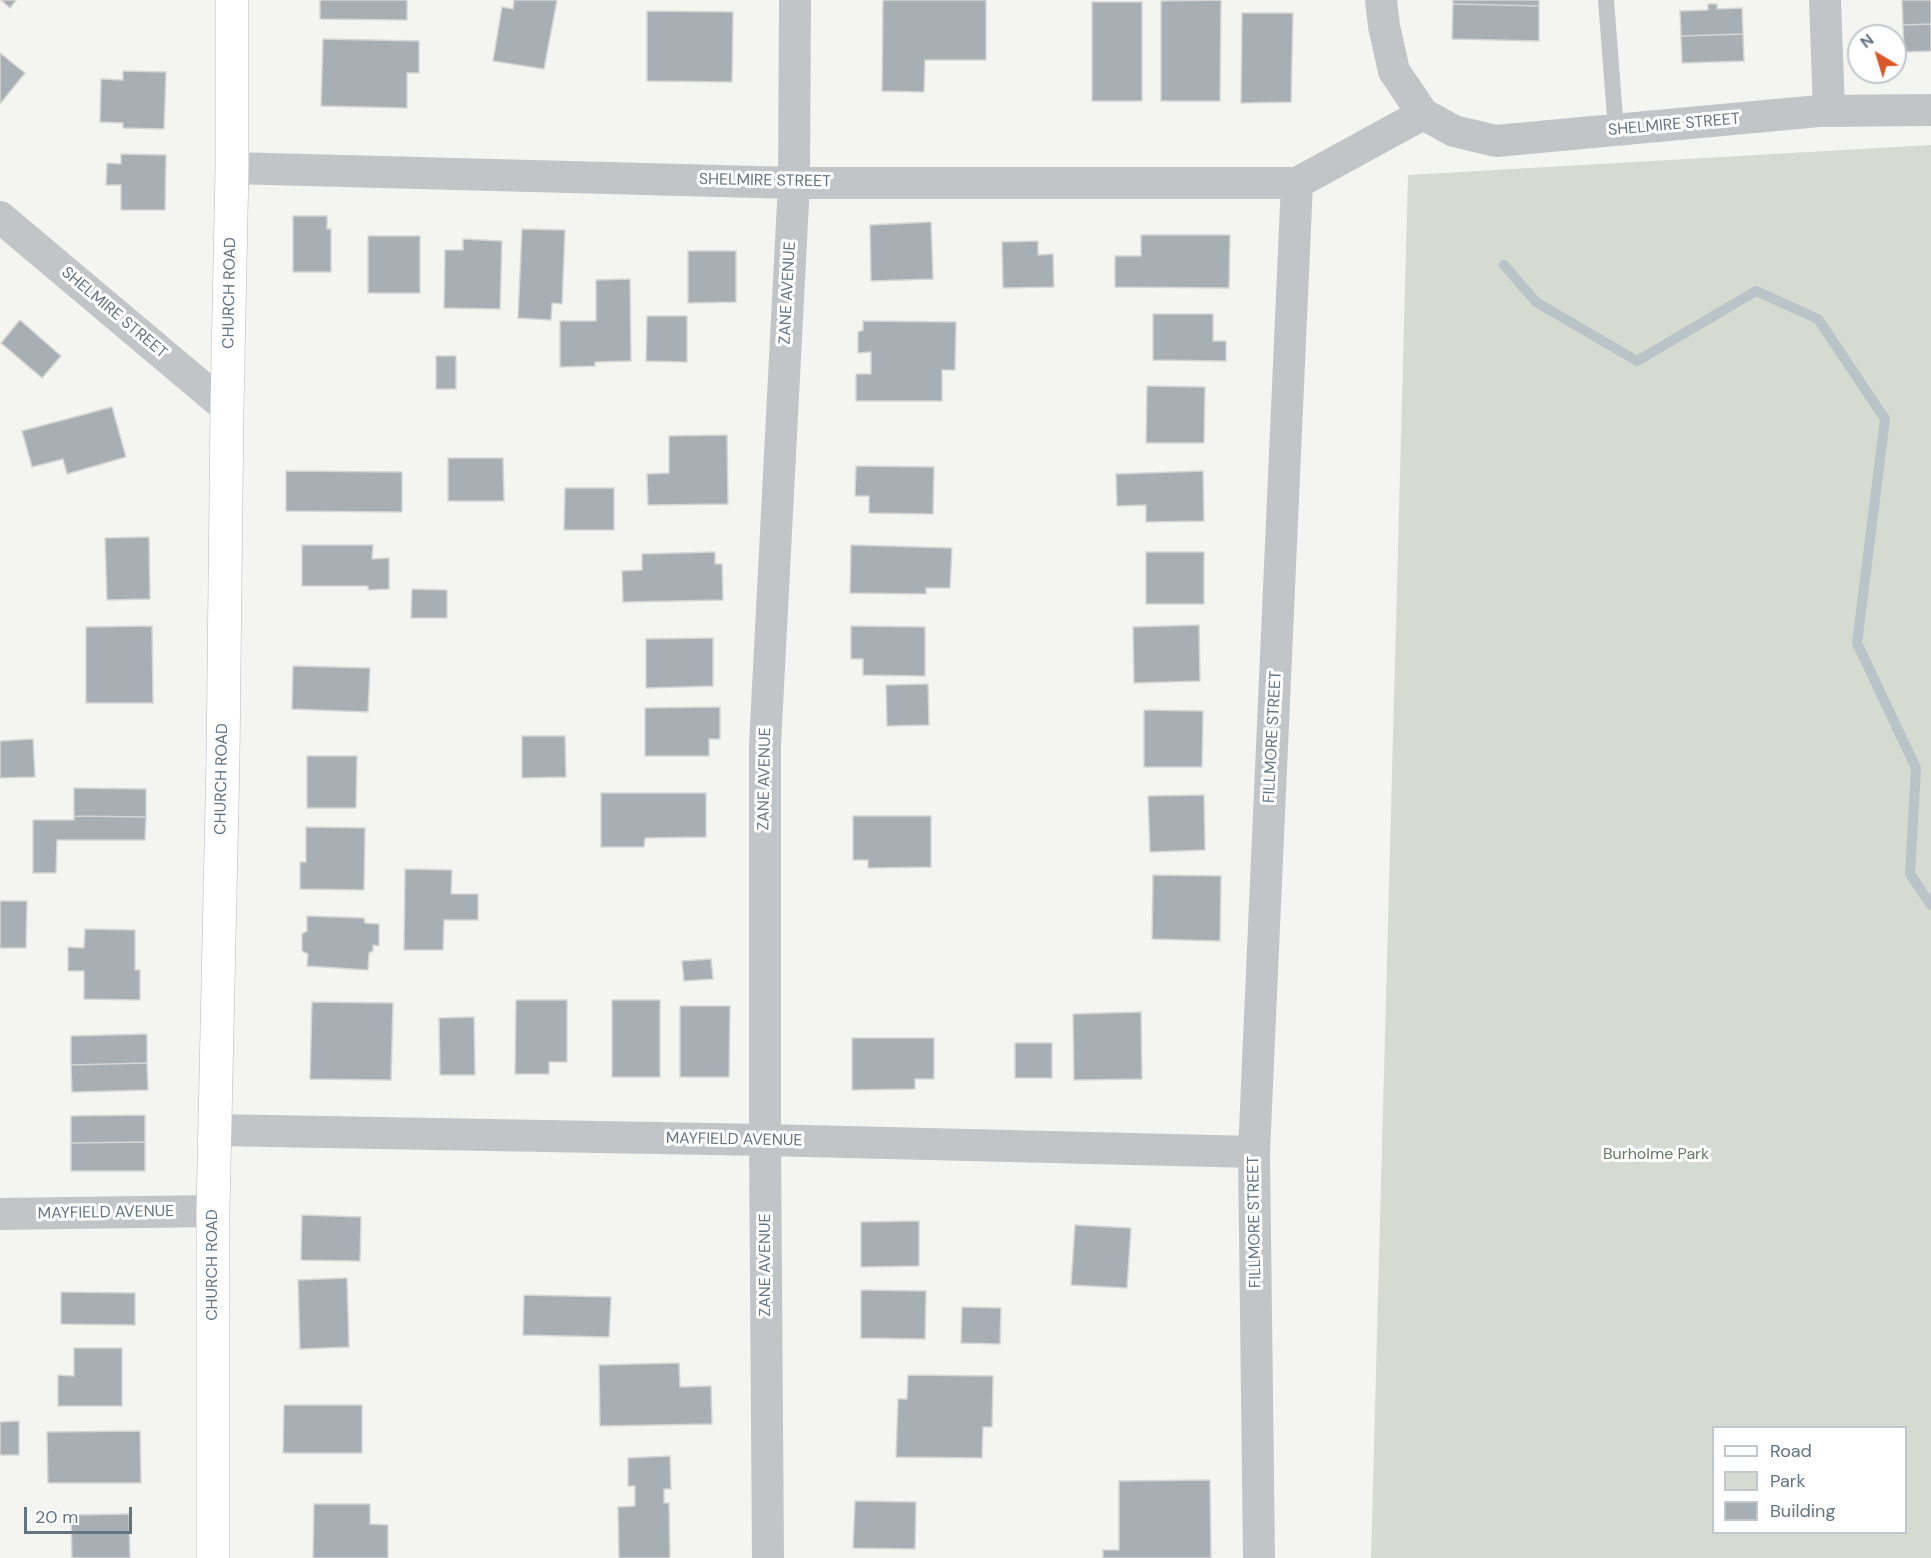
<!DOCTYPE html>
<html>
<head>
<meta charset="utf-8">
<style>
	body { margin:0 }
	#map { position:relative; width:1931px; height:1558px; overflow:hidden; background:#f4f4f0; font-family:"DM Sans",sans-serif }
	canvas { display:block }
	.legend { position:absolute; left:1712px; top:1426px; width:195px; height:108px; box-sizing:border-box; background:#fff; border:2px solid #c1c7cc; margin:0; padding:8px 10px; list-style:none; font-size:18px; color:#647380 }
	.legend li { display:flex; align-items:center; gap:12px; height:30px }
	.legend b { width:30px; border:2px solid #c1c7cc }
	.north { position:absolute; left:1847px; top:24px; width:60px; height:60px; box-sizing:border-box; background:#fff; border:2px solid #c1c7cc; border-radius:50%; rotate:322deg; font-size:16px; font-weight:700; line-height:24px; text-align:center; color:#647380 }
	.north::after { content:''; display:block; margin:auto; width:21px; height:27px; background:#dd5628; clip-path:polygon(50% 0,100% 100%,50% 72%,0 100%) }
	.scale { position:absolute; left:24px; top:1507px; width:108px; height:27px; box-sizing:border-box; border:3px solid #647380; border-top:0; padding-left:8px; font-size:18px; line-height:21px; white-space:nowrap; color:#647380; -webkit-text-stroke:4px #fff; paint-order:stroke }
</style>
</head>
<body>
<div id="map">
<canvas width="1931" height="1558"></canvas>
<ul class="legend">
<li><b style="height:8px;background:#fff"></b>Road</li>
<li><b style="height:16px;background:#d5dbd1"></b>Park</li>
<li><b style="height:16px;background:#a8afb4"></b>Building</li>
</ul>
<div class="north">N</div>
<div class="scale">20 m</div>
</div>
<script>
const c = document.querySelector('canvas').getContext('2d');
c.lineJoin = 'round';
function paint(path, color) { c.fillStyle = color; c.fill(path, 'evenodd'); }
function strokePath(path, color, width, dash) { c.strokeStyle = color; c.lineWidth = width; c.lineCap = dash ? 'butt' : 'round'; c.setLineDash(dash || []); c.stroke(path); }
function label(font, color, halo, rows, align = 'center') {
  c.font = font + ' "DM Sans",sans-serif'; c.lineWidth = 6; c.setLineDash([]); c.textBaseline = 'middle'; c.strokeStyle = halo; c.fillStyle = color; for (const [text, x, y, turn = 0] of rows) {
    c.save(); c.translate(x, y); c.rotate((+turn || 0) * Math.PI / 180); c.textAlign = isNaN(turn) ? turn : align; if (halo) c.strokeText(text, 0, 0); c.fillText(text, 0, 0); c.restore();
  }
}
paint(new Path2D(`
	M1931 145V1558H1371L1408 175ZM1714 1428H1906V1532H1714Z`), '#d5dbd1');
strokePath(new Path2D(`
	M1504 265 1536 302 1637 361 1756 291 1818 319 1885 419 1857 643 1916 768 1910 874 1931 905`), '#b9c3c8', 10);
const building = new Path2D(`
	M1 0H16L10 8Z
	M320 0H407V20L320 19Z
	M514 0H557L544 69 493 61 502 7 513 9Z
	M883 0H986V60H925L924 92 882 91Z
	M1221 0 1220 101H1161V1Z
	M1453 0H1539V6L1453 4Z
	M1902 0H1931V24L1903 25Z
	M1092 2H1142V101H1092Z
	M1453 4 1539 6V41L1452 39Z
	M1708 4H1717V9L1742 8 1743 34 1681 36 1680 11 1708 10Z
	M647 11 733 12 732 82 647 81Z
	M1242 13H1293L1291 102 1241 103Z
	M1931 24V51L1904 52 1903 25Z
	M1743 34 1744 61 1682 63 1681 36Z
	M323 39 419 41V73H407V108L321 106Z
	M0 53 25 73 0 104Z
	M123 71 166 72 164 129 123 128V123L100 122 101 79 123 80Z
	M121 154 166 155 165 210H121V185H106L107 163 121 164Z
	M293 216H327V229H331V272H293Z
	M931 222 933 279 871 281 870 225Z
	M522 229 565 230 562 304 552 303 551 320 518 318Z
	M1141 235H1230L1229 288 1115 287V256H1141Z
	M368 236H420V293H368Z
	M463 239 502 241 500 309 444 308 445 250H463Z
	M1038 241V255L1053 254 1054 287 1003 288 1002 242Z
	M688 251H736V302L688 303Z
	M630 279 631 361 595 362V366L560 367V321H596V280Z
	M1153 314H1213V341H1226V361L1153 360Z
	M647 316H687V362L646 361Z
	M20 320 61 356 42 378 1 343Z
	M863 321 956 322 955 370H942V401H856V374H871V352L858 353V332L863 330Z
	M436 356H456V389H436Z
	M1147 386 1205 387 1204 443H1146Z
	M112 407 126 457 67 474 63 459 32 467 22 431Z
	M727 435 728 504 648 505 647 474 669 473V436Z
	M448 458H503L504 501H448Z
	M856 466 934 467 933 514 869 513V496H855Z
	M286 471 402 472V512L286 511Z
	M1203 471 1204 521 1146 522V505L1117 506 1116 474Z
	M565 488H614V530H564Z
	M149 537 150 599 107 600 105 538Z
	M302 545H373L372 559 389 558V589L368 590V586H302Z
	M851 545 952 548 950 588H926V594L850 593Z
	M715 552V564H722L723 600 623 602 622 571 642 570V554Z
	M1146 552H1204V604H1146Z
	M412 589 447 590V618H411Z
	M1199 625 1200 681 1134 683 1133 627Z
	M152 626 153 703H86V627Z
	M851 626 925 627V676L863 675V659H851Z
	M713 638V686L646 688V639Z
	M293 666 370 668 368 712 292 709Z
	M928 684 929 725 887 726 886 685Z
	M720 707V739H709V756H645V708Z
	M1144 710 1203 711 1202 767H1144Z
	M522 736H565L566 777 522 778Z
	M33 739 35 777 0 778V741Z
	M307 756H357L356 808H307Z
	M74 788 146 789V817L74 816Z
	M601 793H706V837L645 838 644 847H601Z
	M1204 795 1205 850 1150 852 1148 796Z
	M74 816 146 817 145 840H57L56 873H33V820H74Z
	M853 816H931V867L868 868V860H853Z
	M306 827 365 828 364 890 300 889V862H306Z
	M405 869 452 870 451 894H478V920H444L443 950H404Z
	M1153 875 1221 876 1220 941 1152 939Z
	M0 901H27L26 948H0Z
	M307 916 364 918 365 923 379 924V946L373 945V951L369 953 368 970 307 966 308 954 302 951V934L307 931Z
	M85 929 135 930V970H140V1000L84 999V971H68V947L84 948Z
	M711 959 713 979 684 981 682 961Z
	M516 1000H567V1062H549V1074H515Z
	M612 1000H660V1077H612Z
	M312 1002 393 1003 391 1080 310 1079Z
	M680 1006H730L729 1077H680Z
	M1141 1012 1142 1079 1074 1080 1073 1014Z
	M474 1017 475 1075H440L439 1018Z
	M147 1034V1063L71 1065V1036Z
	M852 1038H934V1079H915V1089L852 1090Z
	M1015 1043H1052V1078H1015Z
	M147 1063 148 1090 72 1092 71 1065Z
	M145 1115V1142L71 1143V1116Z
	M145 1142V1171H71V1143Z
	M302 1215 361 1217 360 1261 301 1260Z
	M919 1221V1266L861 1267V1222Z
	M1075 1225 1131 1228 1127 1288 1071 1285Z
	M347 1278 349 1347 300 1349 298 1280Z
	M861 1290 926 1291 925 1339 861 1338Z
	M61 1292 135 1293V1325L61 1324Z
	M524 1295 611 1297 609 1337 523 1335Z
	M962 1307 1001 1308 1000 1344 961 1343Z
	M74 1348H122V1406H58V1375L74 1376Z
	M679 1363 680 1387 711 1386 712 1424 600 1426 599 1365Z
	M908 1375 993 1376 992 1427H983L982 1458 896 1457 898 1399H907Z
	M284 1405H362V1453H283Z
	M19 1421V1455H0V1422Z
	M140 1431 141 1483H48L47 1432Z
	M670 1456 671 1489H664V1503H669L670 1558H619L618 1507 635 1506V1486H628V1458Z
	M1210 1480 1211 1558H1103V1550H1119V1481Z
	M855 1501 916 1502 915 1549 853 1548Z
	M314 1504H370V1524L388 1525V1558H313Z
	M129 1514 130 1558H72L71 1515Z`);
paint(building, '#a8afb4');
strokePath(building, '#d5d5d3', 1.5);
const secondary = new Path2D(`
	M213 1558V1211L223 759 227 408 232 168V0`);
strokePath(secondary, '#b4b8bc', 34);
strokePath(new Path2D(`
	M1606 0 1616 130`), '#c2c5c8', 16);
strokePath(new Path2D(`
	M1825 0 1829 111
	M1423 114 1454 131 1496 141 1819 111 1931 110
	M232 168 794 183H1297
	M0 217 227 408
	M215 1130 765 1140 1254 1152
	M0 1214 213 1211
	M768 1558 765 1140V745L794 183 795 0
	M1259 1558 1254 1152 1297 183 1423 114 1394 71 1384 26 1381 0`), '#c2c5c8', 32);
strokePath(secondary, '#fff', 33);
label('16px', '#647380', '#fff', [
	["SHELMIRE STREET",1674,125,-5],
	["SHELMIRE STREET",765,181,1],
	["CHURCH ROAD",230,293,-89],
	["ZANE AVENUE",788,293,-87],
	["SHELMIRE STREET",114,313,40],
	["FILLMORE STREET",1273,737,-87],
	["CHURCH ROAD",222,779,-89],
	["ZANE AVENUE",765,779,-89],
	["MAYFIELD AVENUE",734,1140,1],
	["MAYFIELD AVENUE",106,1213,-1],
	["FILLMORE STREET",1255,1222,-91],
	["CHURCH ROAD",213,1265,-90],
	["ZANE AVENUE",766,1265,-90]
]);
label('16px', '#667862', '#fff', [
	["Burholme Park",1656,1155]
]);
</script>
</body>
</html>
